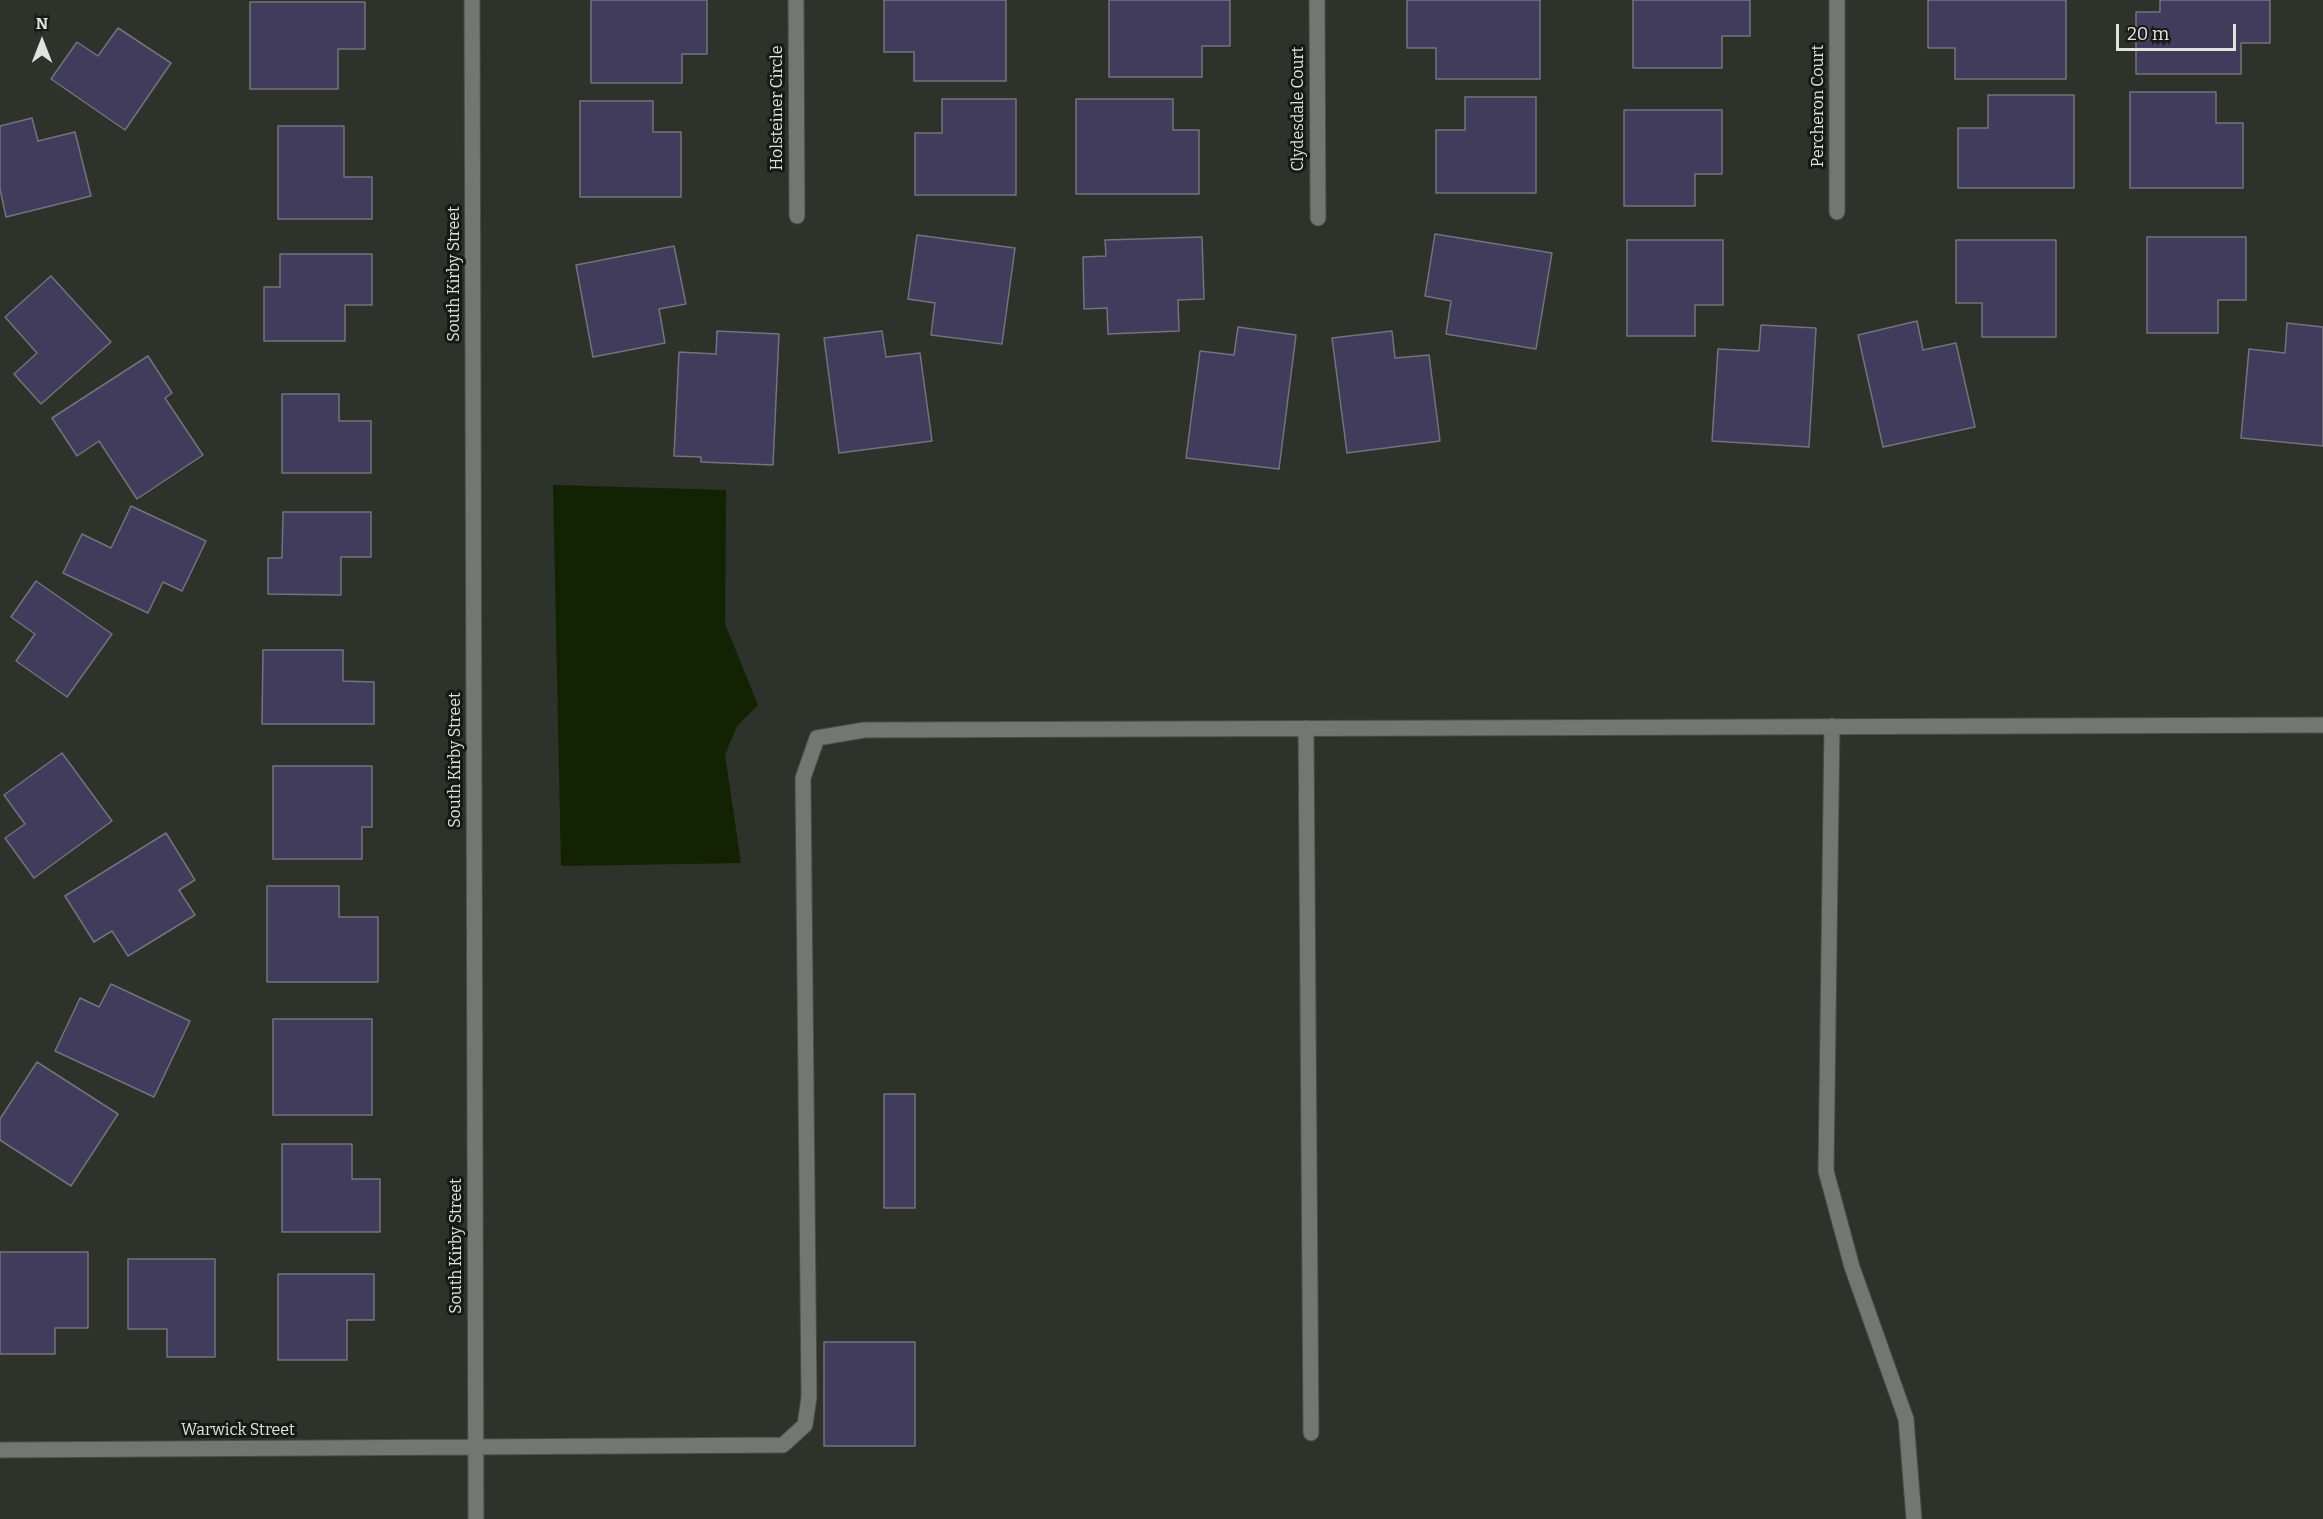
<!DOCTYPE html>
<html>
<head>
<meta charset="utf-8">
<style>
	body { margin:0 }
	#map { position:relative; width:2323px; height:1519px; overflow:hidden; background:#2d322a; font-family:Bitter,serif }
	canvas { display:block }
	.north { position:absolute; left:12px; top:12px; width:60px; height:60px; -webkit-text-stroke:4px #171915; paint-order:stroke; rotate:0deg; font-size:16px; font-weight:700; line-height:24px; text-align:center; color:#e1e4de }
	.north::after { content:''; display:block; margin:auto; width:21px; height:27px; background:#e1e4de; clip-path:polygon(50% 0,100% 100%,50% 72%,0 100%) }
	.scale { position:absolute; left:2116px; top:24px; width:120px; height:27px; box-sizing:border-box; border:3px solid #e1e4de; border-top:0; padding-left:8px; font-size:18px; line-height:21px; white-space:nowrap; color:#e1e4de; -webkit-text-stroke:4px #171915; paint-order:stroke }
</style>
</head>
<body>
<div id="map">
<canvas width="2323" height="1519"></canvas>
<div class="north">N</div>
<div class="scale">20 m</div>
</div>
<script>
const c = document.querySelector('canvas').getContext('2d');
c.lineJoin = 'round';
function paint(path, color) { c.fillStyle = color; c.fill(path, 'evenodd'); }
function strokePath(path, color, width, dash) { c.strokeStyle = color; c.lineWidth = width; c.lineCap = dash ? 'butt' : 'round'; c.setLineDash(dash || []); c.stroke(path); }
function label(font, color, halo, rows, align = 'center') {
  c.font = font + ' Bitter,serif'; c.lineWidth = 6; c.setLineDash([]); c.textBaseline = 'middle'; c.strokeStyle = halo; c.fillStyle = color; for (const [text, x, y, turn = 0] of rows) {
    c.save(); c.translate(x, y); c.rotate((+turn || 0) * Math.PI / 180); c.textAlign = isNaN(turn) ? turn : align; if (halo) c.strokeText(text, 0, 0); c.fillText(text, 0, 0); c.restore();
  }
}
paint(new Path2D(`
	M553 485 726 490 725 624 758 705 737 726 725 755 741 863 561 866Z`), '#122203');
const building = new Path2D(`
	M591 0H707V54H682V83H591Z
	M884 0H1006V81H914V52H884Z
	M1109 0H1230V46H1202V77H1109Z
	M1407 0H1540V79H1436V48H1407Z
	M1633 0H1750V36H1722V68H1633Z
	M1928 0H2066V79H1955V48H1928Z
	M2160 0H2270V43H2241V74H2136V12H2160Z
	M250 2H365V49H338V89H250Z
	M118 28 171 63 125 130 51 79 77 42 98 56Z
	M2130 92H2216V123H2243V188H2130Z
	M1988 95H2074V188H1958V128H1988Z
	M1465 97H1536V193H1436V130H1465Z
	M942 99H1016V195H915V133H942Z
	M1076 99H1173V130H1199V194H1076Z
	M580 101H653V132H681V197H580Z
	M1624 110H1722V174H1695V206H1624Z
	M32 118 38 141 75 132 91 196 6 217 0 189V126Z
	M278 126H344V177H372V219H278Z
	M1435 234 1552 253 1536 349 1446 334 1451 301 1425 296Z
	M917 235 1015 248 1002 344 931 335 935 303 908 299Z
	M1202 237 1204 299 1178 300 1179 331 1108 334 1107 308 1084 309 1083 257 1106 256 1105 240Z
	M2147 237H2246V300H2218V333H2147Z
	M1627 240H1723V305H1695V336H1627Z
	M1956 240H2056V337H1982V303H1956Z
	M674 246 686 304 659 309 665 343 593 357 576 265Z
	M280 254H372V305H345V341H264V287H280Z
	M51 276 111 342 41 404 14 374 37 353 5 317Z
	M1917 321 1923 350 1956 343 1975 427 1883 447 1858 335Z
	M2287 323 2323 327V446L2241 438 2249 349 2285 353Z
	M1761 325 1816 328 1809 447 1712 441 1718 349 1759 351Z
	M1238 327 1296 335 1279 469 1186 458 1200 351 1234 355Z
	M717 331 779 334 773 465 701 462V457L674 456 679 352 716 354Z
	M882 331 886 357 920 353 932 441 839 453 824 338Z
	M1392 331 1395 358 1429 355 1440 441 1347 453 1332 338Z
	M148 356 172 393 165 398 203 455 137 499 99 441 77 456 52 418Z
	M282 394H339V421H371V473H282Z
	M131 506 206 541 182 591 163 582 148 613 63 573 82 534 111 548Z
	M283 512H371V557H341V595L268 594V558H282Z
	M36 581 112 634 67 697 16 661 35 634 11 617Z
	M263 650H343V681L374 682V724H262Z
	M62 753 112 821 34 878 5 838 25 824 4 795Z
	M273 766H372V827H362V859H273Z
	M166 833 195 880 179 890 195 915 128 956 112 931 94 942 65 896Z
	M267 886H339V917H378V982H267Z
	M111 984 190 1021 154 1097 55 1051 80 998 99 1007Z
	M273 1019H372V1115H273Z
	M37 1062 118 1114 71 1186 0 1140V1119Z
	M884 1094H915V1208H884Z
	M282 1144H352V1179H380V1232H282Z
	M0 1252H88V1328H55V1354H0Z
	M128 1259H215V1357H167V1329H128Z
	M278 1274H374V1320H347V1360H278Z
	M824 1342H915V1446H824Z`);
paint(building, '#413b5c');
strokePath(building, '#74737d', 1.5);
const minor = new Path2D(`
	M472 0 476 1519
	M796 0 797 216
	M1317 0 1318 218
	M1837 212V0
	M1832 726 1826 1171 1852 1267 1906 1419 1914 1519
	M1306 728 1311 1433
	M0 1450 783 1445 805 1425 809 1397 803 778 817 738 864 730 2323 725`);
strokePath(minor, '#4a4e47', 17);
strokePath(minor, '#747672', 15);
label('16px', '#e1e4de', '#171915', [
	["Percheron Court",1819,106,-90],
	["Holsteiner Circle",778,108,-90],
	["Clydesdale Court",1299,109,-90],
	["South Kirby Street",455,274,-90],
	["South Kirby Street",456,760,-90],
	["South Kirby Street",457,1246,-90],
	["Warwick Street",238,1431]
]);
</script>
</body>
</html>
